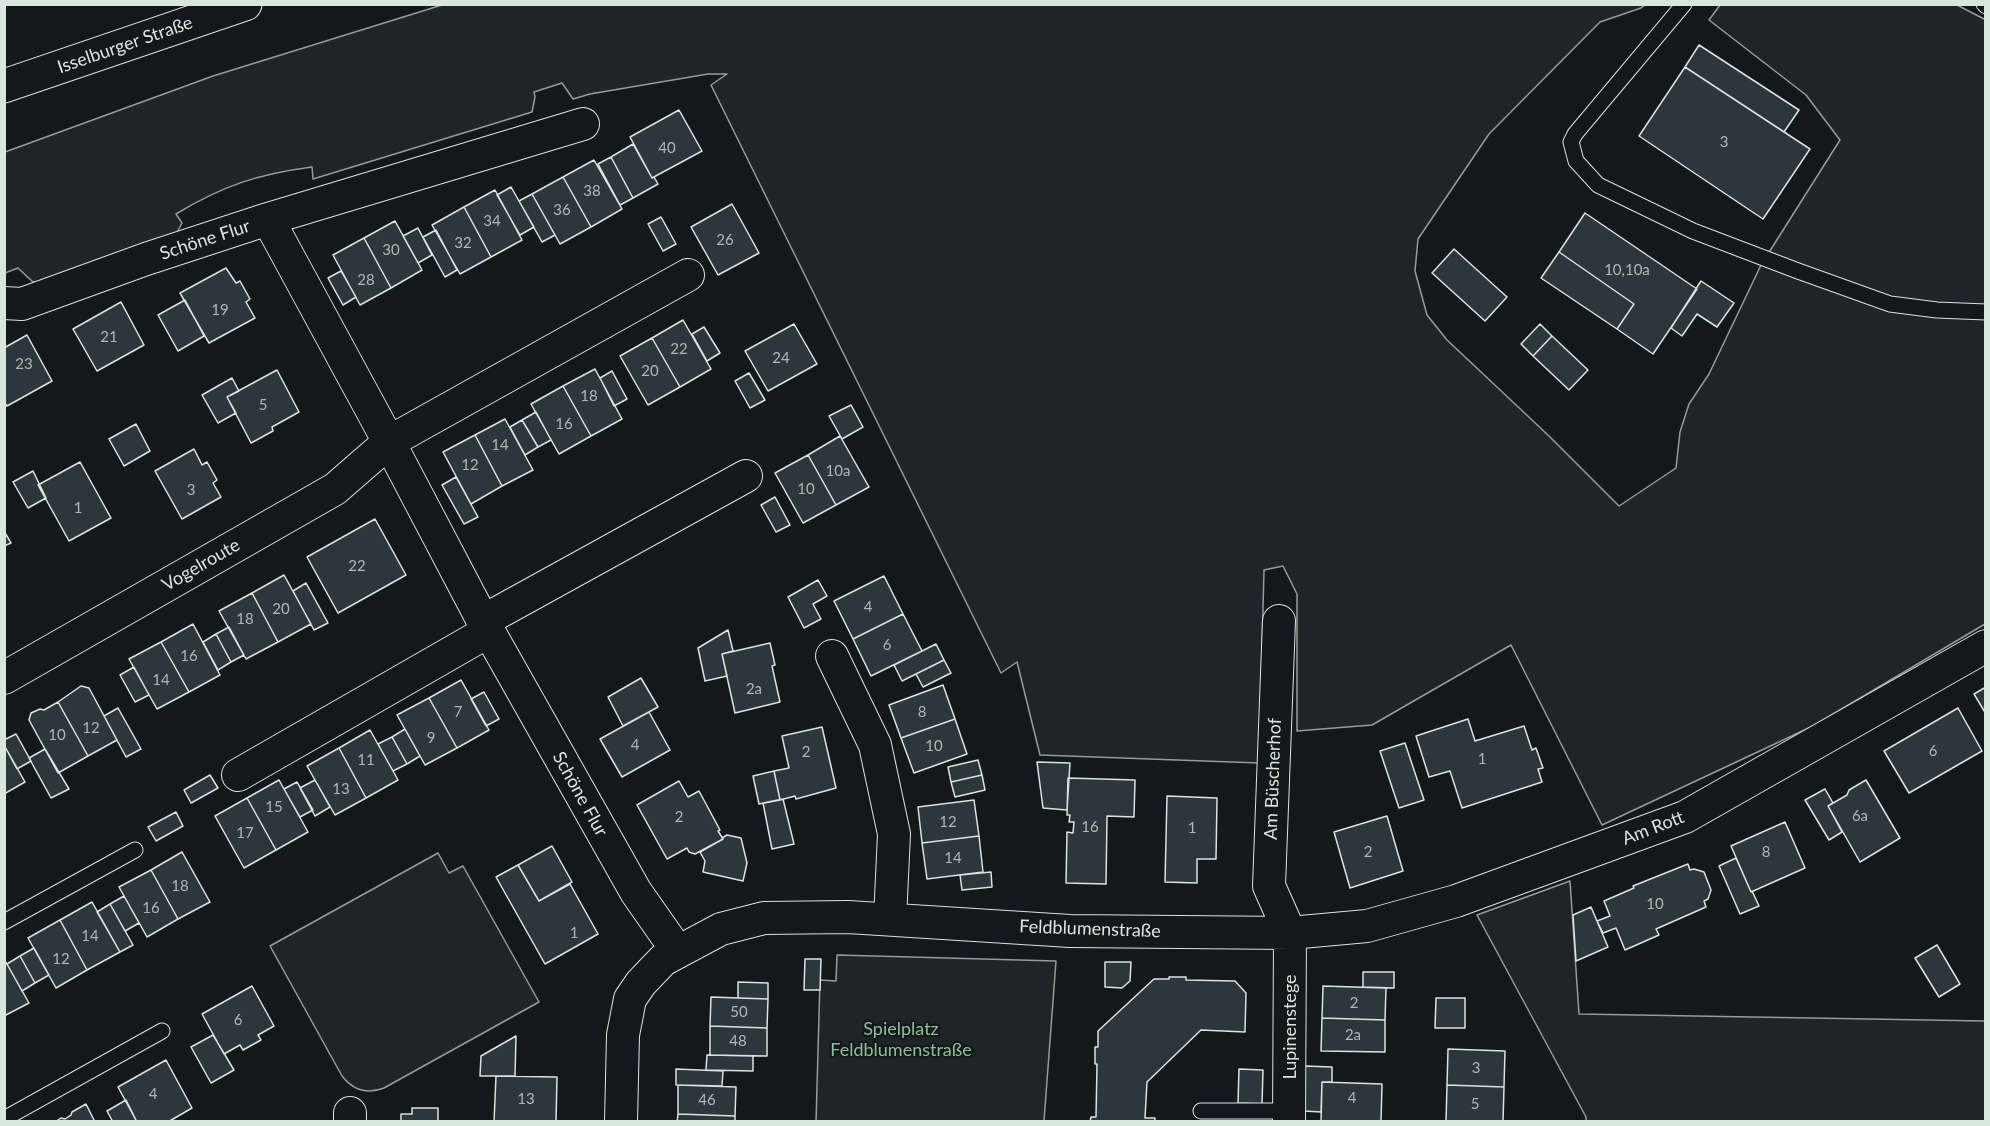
<!DOCTYPE html>
<html>
<head>
<meta charset="utf-8">
<style>
	body { margin:0 }
	#map { position:relative; width:1990px; height:1126px; overflow:hidden; background:#14181c; font-family:Lato,sans-serif }
	canvas { display:block }
	.frame { position:absolute; inset:0; border:6px solid #d8e6dc; pointer-events:none }
</style>
</head>
<body>
<div id="map">
<canvas width="1990" height="1126"></canvas>
<div class="frame"></div>
</div>
<script>
const c = document.querySelector('canvas').getContext('2d');
c.lineJoin = 'round';
function paint(path, color) { c.fillStyle = color; c.fill(path, 'evenodd'); }
function strokePath(path, color, width, dash) { c.strokeStyle = color; c.lineWidth = width; c.lineCap = dash ? 'butt' : 'round'; c.setLineDash(dash || []); c.stroke(path); }
function label(font, color, halo, rows, align = 'center') {
  c.font = font + ' Lato,sans-serif'; c.lineWidth = 4.5; c.setLineDash([]); c.textBaseline = 'middle'; c.strokeStyle = halo; c.fillStyle = color; for (const [text, x, y, turn = 0] of rows) {
    c.save(); c.translate(x, y); c.rotate((+turn || 0) * Math.PI / 180); c.textAlign = isNaN(turn) ? turn : align; if (halo) c.strokeText(text, 0, 0); c.fillText(text, 0, 0); c.restore();
  }
}
const green = new Path2D(`
	M442 5H1645L1641 8 1600 22 1489 134 1418 239 1415 271 1427 315 1447 340 1549 436 1619 506 1676 468 1680 432 1689 404 1709 374 1761 265 1840 140 1806 95 1709 20 1720 5H1957L1986 20 1985 624 1813 726 1602 825 1511 645 1372 725 1297 731V594L1283 566 1264 570 1259 763 1040 755 1017 662 1001 673 711 85 727 74H708L590 94 573 99 562 83 534 92 535 97 532 112 313 179 312 167C258 174 222 186 176 214L182 223 176 234 44 282H33L18 268 5 273V152L213 76Z
	M438 853 449 873 463 866 539 1002 384 1088C366 1095 353 1090 342 1076L270 946Z
	M1570 881 1579 1014 1985 1021V1121H1586V1117L1477 915Z
	M837 955 1056 961 1044 1121 816 1122 820 980 836 981Z`);
paint(green, '#202428');
strokePath(green, '#939e99', 1.5);
const building = new Path2D(`
	M1699 45 1799 110 1784 132 1685 67Z
	M1685 67 1810 149 1763 219 1639 136Z
	M679 110 702 151 652 178 630 137Z
	M633 144 652 178 654 177 658 184 633 198 611 157Z
	M611 157 633 198 620 205 598 164Z
	M594 160 622 209 591 227 563 177Z
	M563 177 591 227 560 244 532 194Z
	M511 187 534 227 520 235 497 195Z
	M495 190 522 240 491 257 464 207Z
	M532 194 555 235 542 242 519 201Z
	M732 204 759 253 718 275 691 227Z
	M464 207 491 257 460 274 432 225Z
	M1585 213 1697 289 1653 354 1617 329 1634 304 1559 252Z
	M661 217 676 244 663 251 648 224Z
	M395 221 422 270 391 288 364 238Z
	M418 228 432 255 418 263 403 236Z
	M436 230 457 270 445 277 423 237Z
	M364 238 391 288 360 305 333 255Z
	M1454 249 1507 297 1485 321 1432 273Z
	M1559 252 1634 304 1617 329 1541 278Z
	M226 268 236 283 240 281 250 299 246 302 255 318 209 343 180 293Z
	M341 271 356 297 343 305 328 278Z
	M1701 281 1734 303 1717 327 1697 314 1682 336 1671 328Z
	M185 300 204 336 178 351 158 315Z
	M121 302 144 345 97 371 73 329Z
	M683 320 711 369 680 387 652 338Z
	M794 324 817 364 768 391 745 351Z
	M1540 324 1552 336 1533 356 1521 344Z
	M704 327 720 353 707 361 692 334Z
	M27 335 52 381 7 406 4 402V348Z
	M1552 336 1588 370 1569 390 1533 356Z
	M652 338 680 387 648 405 620 356Z
	M595 369 622 419 591 436 563 386Z
	M277 370 299 412 272 427 273 431 251 443 227 397Z
	M612 371 627 399 614 406 600 378Z
	M749 373 765 400 750 408 735 381Z
	M232 378 239 391 227 397 236 413 218 423 202 395Z
	M563 386 591 436 559 454 531 404Z
	M851 405 863 427 842 439 829 416Z
	M536 412 551 440 538 447 522 420Z
	M505 419 533 470 502 486 475 435Z
	M522 420 538 447 525 455 510 427Z
	M136 424 150 451 124 466 109 439Z
	M475 435 502 486 471 504 443 452Z
	M840 436 869 487 836 505 808 455Z
	M194 449 202 465 207 462 217 480 213 483 221 497 182 519 155 471Z
	M808 455 836 505 803 523 775 473Z
	M80 462 111 518 69 541 38 485Z
	M33 471 46 498 28 508 13 482Z
	M456 477 478 517 464 524 442 485Z
	M775 497 790 525 776 532 761 505Z
	M375 519 406 575 338 613 307 557Z
	M4 531 11 543 4 546Z
	M284 575 311 624 278 642 252 593Z
	M884 576 903 614 853 639 834 601Z
	M818 580 827 596 813 604 821 619 804 628 788 597Z
	M306 583 328 623 314 630 293 591Z
	M252 593 278 642 246 659 219 611Z
	M903 614 922 651 871 676 853 639Z
	M193 624 220 675 189 692 161 642Z
	M229 627 244 655 231 662 216 634Z
	M728 630 733 651 722 654 727 676 705 681 698 648Z
	M216 634 231 662 218 670 203 642Z
	M161 642 189 692 157 709 129 659Z
	M770 643 775 665 772 666 780 702 735 713 722 654Z
	M936 644 944 660 902 681 894 665Z
	M944 660 951 673 923 687 916 674Z
	M134 667 149 695 135 702 120 675Z
	M641 678 658 707 623 726 608 697Z
	M461 680 489 730 457 748 429 698Z
	M943 685 955 719 901 738 889 705Z
	M81 686 89 688 117 740 88 756 58 702Z
	M1986 687V714L1974 694Z
	M484 692 499 719 486 726 471 699Z
	M429 698 457 748 425 765 397 715Z
	M58 702 88 756 58 773 29 720 31 713 40 709 44 710Z
	M118 708 141 749 126 757 104 716Z
	M1958 708 1982 751 1909 793 1884 751Z
	M649 712 670 750 622 777 600 739Z
	M955 719 967 754 914 773 901 738Z
	M1468 719 1475 741 1524 726 1532 750 1536 748 1543 768 1538 769 1542 782 1462 808 1450 771 1429 777 1416 736Z
	M822 727 836 788 796 799 795 796 780 800 774 771 789 768 782 736Z
	M405 729 420 756 407 764 392 737Z
	M370 730 398 780 366 798 339 748Z
	M16 734 31 761 17 769 4 745V740Z
	M392 737 407 764 393 771 378 744Z
	M1405 743 1424 800 1399 808 1380 751Z
	M4 745 25 782 4 794Z
	M339 748 366 798 335 815 307 766Z
	M45 749 69 789 51 798 29 758Z
	M978 760 982 775 951 782 948 767Z
	M1037 762 1070 763 1067 810 1043 808Z
	M774 771 780 800 759 804 753 776Z
	M210 775 218 788 191 803 184 790Z
	M982 775 985 790 955 797 951 782Z
	M1068 778 1135 780 1134 817 1107 816 1106 884 1066 883 1067 832 1073 833 1074 822H1069L1070 815H1067Z
	M279 780 308 832 276 850 247 798Z
	M315 780 330 807 315 816 300 788Z
	M1866 780 1900 838 1860 862 1828 806 1847 795 1849 790Z
	M679 781 688 797 699 791 720 830 718 831 723 839 695 854 689 852 687 848 667 859 637 805Z
	M297 782 313 810 300 817 284 789Z
	M1825 789 1833 803 1828 806 1842 832 1829 840 1805 800Z
	M1167 796 1217 798 1216 859H1197V883L1165 882Z
	M247 798 276 850 244 868 215 816Z
	M783 799 794 844 772 849 763 803Z
	M974 800 979 836 922 843 918 807Z
	M176 812 183 826 156 841 148 827Z
	M1387 816 1403 871 1350 888 1334 832Z
	M1785 822 1805 868 1751 892 1731 846Z
	M727 835 741 838 747 863 743 881 703 872 705 861 700 852 723 839 722 838Z
	M979 836 983 872 927 879 922 843Z
	M552 846 572 882 539 901 518 865Z
	M182 852 210 902 178 919 151 870Z
	M1736 858 1751 892 1752 891 1759 906 1740 914 1719 866Z
	M1688 864 1690 870 1694 869 1704 872 1711 890 1708 899 1704 901 1706 907 1656 929 1659 935 1625 950 1616 928 1603 933 1597 921 1610 916 1604 901 1634 888 1633 886Z
	M518 865 539 901 570 884 598 934 545 964 496 877Z
	M151 870 178 919 147 937 119 887Z
	M991 872 992 887 962 890 960 875Z
	M124 896 139 923 125 931 110 904Z
	M92 902 120 952 87 970 60 920Z
	M110 904 133 945 120 952 97 912Z
	M1591 907 1608 947 1576 961 1573 915Z
	M60 920 87 970 56 988 28 938Z
	M1937 945 1960 984 1939 997 1915 958Z
	M34 948 49 975 35 983 20 956Z
	M20 956 35 983 22 991 7 964Z
	M4 959 29 1003 4 1016Z
	M805 959H821L820 990H804Z
	M1105 962H1131L1130 981 1122 988 1105 987Z
	M1363 972H1394V988L1363 987Z
	M1169 977H1186V980L1235 981 1246 993 1245 1032 1201 1030 1147 1082 1145 1118H1155V1122H1090L1091 1117H1096L1097 1064H1095V1047H1098V1031L1154 979H1169Z
	M738 982 768 983V999L738 998Z
	M252 986 274 1026 258 1035 261 1040 243 1050 240 1045 224 1054 202 1014Z
	M1323 986 1386 988 1385 1020 1322 1018Z
	M711 997 768 999 767 1028 710 1026Z
	M1436 998H1465V1028H1435Z
	M1322 1018 1385 1020V1052L1321 1051Z
	M710 1026 767 1028V1056L710 1055Z
	M213 1035 234 1070 211 1083 191 1047Z
	M516 1036 515 1076H480L481 1056Z
	M1448 1049 1505 1051 1504 1087 1447 1085Z
	M707 1055 753 1056V1071L706 1070Z
	M166 1060 192 1108 168 1122H137L118 1087Z
	M1305 1066 1332 1067V1082H1322L1321 1112 1304 1111Z
	M676 1069 723 1071 722 1086 676 1085Z
	M1239 1069 1263 1070 1262 1104 1238 1103Z
	M496 1076 557 1077 556 1122H494Z
	M1322 1082 1382 1084 1381 1122H1321Z
	M678 1085 736 1087 735 1116 678 1114Z
	M1447 1085 1504 1087 1503 1122H1446Z
	M126 1100 137 1122H113L107 1111Z
	M86 1104 95 1122H55L61 1118 65 1119 71 1115 72 1112Z
	M412 1108H438V1122H401V1114H412Z
	M678 1114 735 1116V1122H677Z`);
paint(building, '#2c363c');
strokePath(building, '#d8e6dc', 1.5);
const service = new Path2D(`
	M1684 4 1575 134 1571 142 1576 161 1598 185 1693 231 1798 271 1890 304 1937 310 1986 312
	M1984 4 1986 6
	M4 922 135 850
	M1201 1111H1289
	M4 1119 162 1031`);
const minor = new Path2D(`
	M268 219 583 124
	M4 303 22 304 146 259 268 219 389 442 483 621 636 892 678 952
	M483 621 746 476
	M1279 621 1269 886 1290 933 1289 1122
	M832 656 875 745 894 834 890 919
	M4 678 335 489 389 442 688 275
	M238 775 489 631
	M350 1122V1113
	M621 1122 623 1035 630 999 641 983 663 960 721 929 764 918 848 917 1070 931 1290 933 1367 926 1456 901 1685 817 1986 646`);
const primary = new Path2D(`
	M4 86 245 4`);
strokePath(service, '#d8e6dc', 17);
strokePath(minor, '#d8e6dc', 34);
strokePath(primary, '#d8e6dc', 35);
strokePath(service, '#14181c', 15);
strokePath(minor, '#14181c', 32);
strokePath(primary, '#14181c', 33);
label('15px', '#adbab4', null, [
	["3",1724,142],
	["40",667,148],
	["38",592,191],
	["36",562,210],
	["34",492,221],
	["26",725,240],
	["32",463,243],
	["30",391,250],
	["10,10a",1627,270],
	["28",366,280],
	["19",220,310],
	["21",109,337],
	["22",679,349],
	["24",781,358],
	["23",24,364],
	["20",650,371],
	["18",589,396],
	["5",263,405],
	["16",564,424],
	["14",500,445],
	["12",470,465],
	["10a",838,471],
	["10",806,489],
	["3",191,490],
	["1",78,508],
	["22",357,566],
	["4",868,607],
	["20",281,609],
	["18",245,619],
	["6",887,645],
	["16",189,656],
	["14",161,680],
	["2a",754,689],
	["7",458,712],
	["8",922,712],
	["12",91,728],
	["10",57,735],
	["9",431,738],
	["4",635,745],
	["10",934,746],
	["6",1933,751],
	["2",806,752],
	["1",1482,759],
	["11",366,760],
	["13",341,789],
	["15",274,807],
	["6a",1860,816],
	["2",679,817],
	["12",948,822],
	["16",1090,827],
	["1",1192,828],
	["17",245,833],
	["2",1368,852],
	["8",1766,852],
	["14",953,858],
	["18",180,886],
	["10",1655,904],
	["16",151,908],
	["1",574,933],
	["14",90,936],
	["12",61,959],
	["2",1354,1003],
	["50",739,1012],
	["6",238,1020],
	["2a",1353,1035],
	["48",738,1041],
	["3",1476,1068],
	["4",153,1094],
	["4",1352,1098],
	["13",526,1099],
	["46",707,1100],
	["5",1475,1104]
]);
label('18px', '#d8e6dc', '#14181c', [
	["Isselburger Straße",125,45,-19],
	["Schöne Flur",205,240,-18],
	["Vogelroute",201,565,-30],
	["Am Büscherhof",1273,779,-88],
	["Schöne Flur",580,794,61],
	["Am Rott",1653,828,-21],
	["Feldblumenstraße",1090,929,2],
	["Lupinenstege",1290,1027,-90]
]);
label('18px', '#8ac095', '#14181c', [
	["Spielplatz",901,1029],
	["Feldblumenstraße",901,1050]
]);
</script>
</body>
</html>
